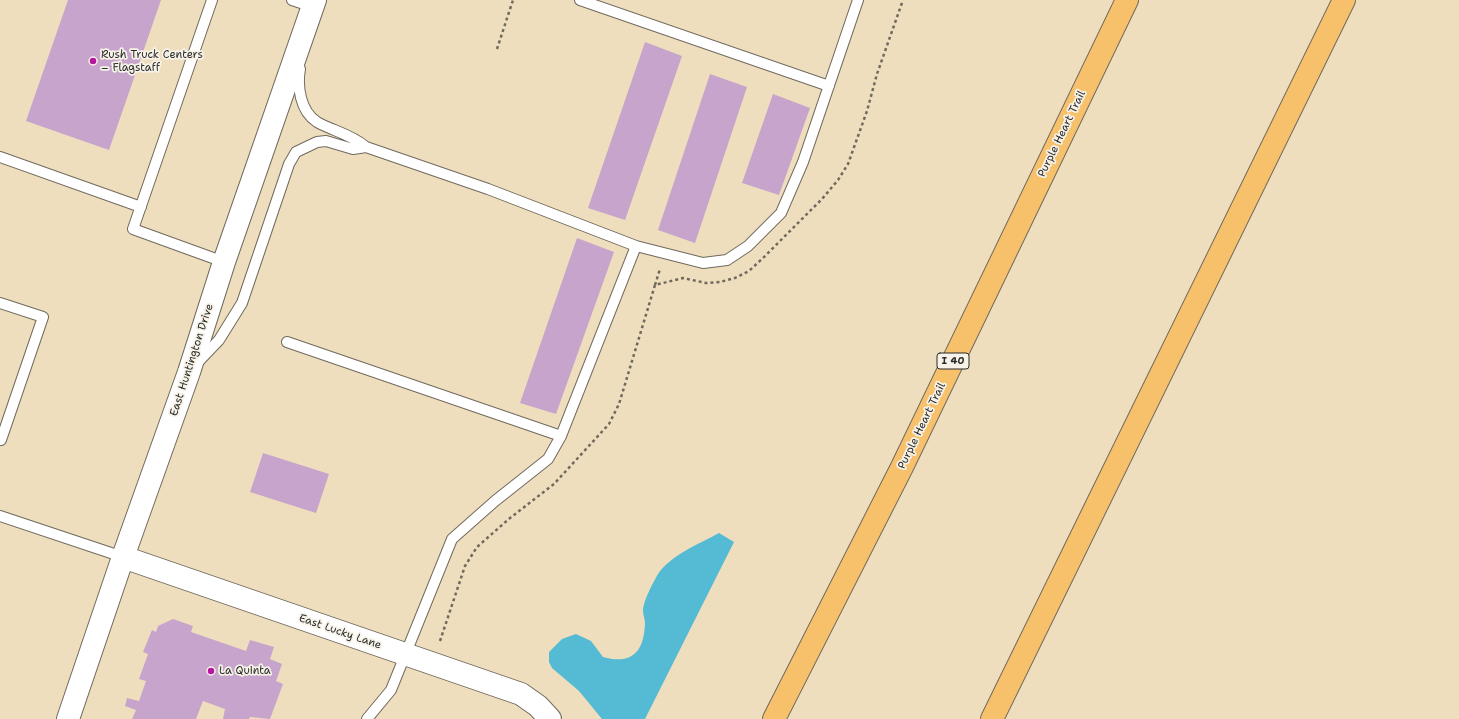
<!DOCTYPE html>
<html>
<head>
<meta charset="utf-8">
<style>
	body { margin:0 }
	canvas { display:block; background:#efdebd }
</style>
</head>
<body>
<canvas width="1459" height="719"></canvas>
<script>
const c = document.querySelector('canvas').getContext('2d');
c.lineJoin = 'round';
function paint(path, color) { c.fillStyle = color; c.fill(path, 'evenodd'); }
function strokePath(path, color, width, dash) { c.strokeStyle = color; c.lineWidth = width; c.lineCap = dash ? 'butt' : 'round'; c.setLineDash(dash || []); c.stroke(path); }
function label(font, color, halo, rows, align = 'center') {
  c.font = font + ' "Shantell Sans",sans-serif'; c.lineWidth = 3.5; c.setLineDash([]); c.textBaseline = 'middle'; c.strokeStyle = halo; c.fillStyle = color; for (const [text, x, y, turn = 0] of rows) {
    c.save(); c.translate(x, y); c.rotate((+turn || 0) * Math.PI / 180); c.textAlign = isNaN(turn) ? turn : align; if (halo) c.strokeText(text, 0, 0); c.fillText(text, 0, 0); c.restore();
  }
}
paint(new Path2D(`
	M719 533 734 542 645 719H602L579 691 552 668 549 662V652L562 639 576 634 591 641 603 657C632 665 644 652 645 623 645 619 643 615 643 611 643 601 653 583 658 574 671 555 699 544 719 533Z`), '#55bad3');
paint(new Path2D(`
	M68 0H161L109 150 26 121Z
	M645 42 682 56 625 220 588 208Z
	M710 74 747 87 695 243 658 230Z
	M773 94 810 108 779 195 742 183Z
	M577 238 614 252 556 414 520 403Z
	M263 453 329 474 316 513 250 492Z
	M173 619 193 626 191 632 246 651 250 640 274 647 270 659 282 664 276 681 283 684 270 719 250 717 249 719H223L225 709 203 701 196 719H132L136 710 125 706 127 698 139 701 146 681 139 679 148 654 143 652 152 630 156 632 158 626Z`), '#c6a4cc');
const service = new Path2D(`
	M212 0 133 229 224 262
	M292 0 313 7 312 10
	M580 0 829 86
	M300 69C297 86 300 111 317 122 333 131 351 134 366 147L488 189 636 246
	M0 157 141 207
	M0 303 43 317 1 440
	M287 342 561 436
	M198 362 219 340 242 303 289 164 296 152 317 142 326 141 353 149 366 147
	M0 516 123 557
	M367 719 391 690 452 539 495 501 548 459 561 436 636 246 703 263 727 260 748 246 781 213 803 162 858 0`);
const tertiary = new Path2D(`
	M123 557 521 694 538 706 550 719
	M68 719 123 557 189 372 224 262 315 0`);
const motorway = new Path2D(`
	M774 719 902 467 1127 0
	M992 719 1344 0`);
strokePath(service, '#706a5e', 12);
strokePath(tertiary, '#706a5e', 24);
strokePath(motorway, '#706a5e', 24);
strokePath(new Path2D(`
	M497 49 513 0
	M655 285 660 269
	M440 641 465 566 477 547 510 518 554 484 609 424 619 404 655 285 683 278 706 283 720 282 735 278 749 271 763 258 822 199 838 180 848 164 867 111 877 74 903 0`), '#706a5e', 2.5, [3, 3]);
strokePath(service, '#fff', 10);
strokePath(tertiary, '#fff', 22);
strokePath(motorway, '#f7c06b', 22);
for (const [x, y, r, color] of [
	[93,61,4,"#b5179e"],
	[211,671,4,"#b5179e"]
]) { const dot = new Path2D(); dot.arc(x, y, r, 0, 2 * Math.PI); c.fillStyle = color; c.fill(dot); strokePath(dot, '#f7f3e8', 1.5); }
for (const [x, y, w] of [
	[953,361,32]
]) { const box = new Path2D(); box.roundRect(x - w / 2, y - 8, w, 16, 3); c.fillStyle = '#f7f3e8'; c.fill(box); strokePath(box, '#2b2b2b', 1); }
label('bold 10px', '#2b2b2b', null, [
	["I 40",953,361]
]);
label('11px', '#2b2b2b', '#f7f3e8', [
	["Rush Truck Centers",101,55],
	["– Flagstaff",101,68],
	["La Quinta",219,671]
], 'left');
label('11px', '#2b2b2b', '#f7f3e8', [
	["Purple Heart Trail",1062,134,-64],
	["East Huntington Drive",192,360,-72],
	["Purple Heart Trail",922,426,-64],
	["East Lucky Lane",340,632,19]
]);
</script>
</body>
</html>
